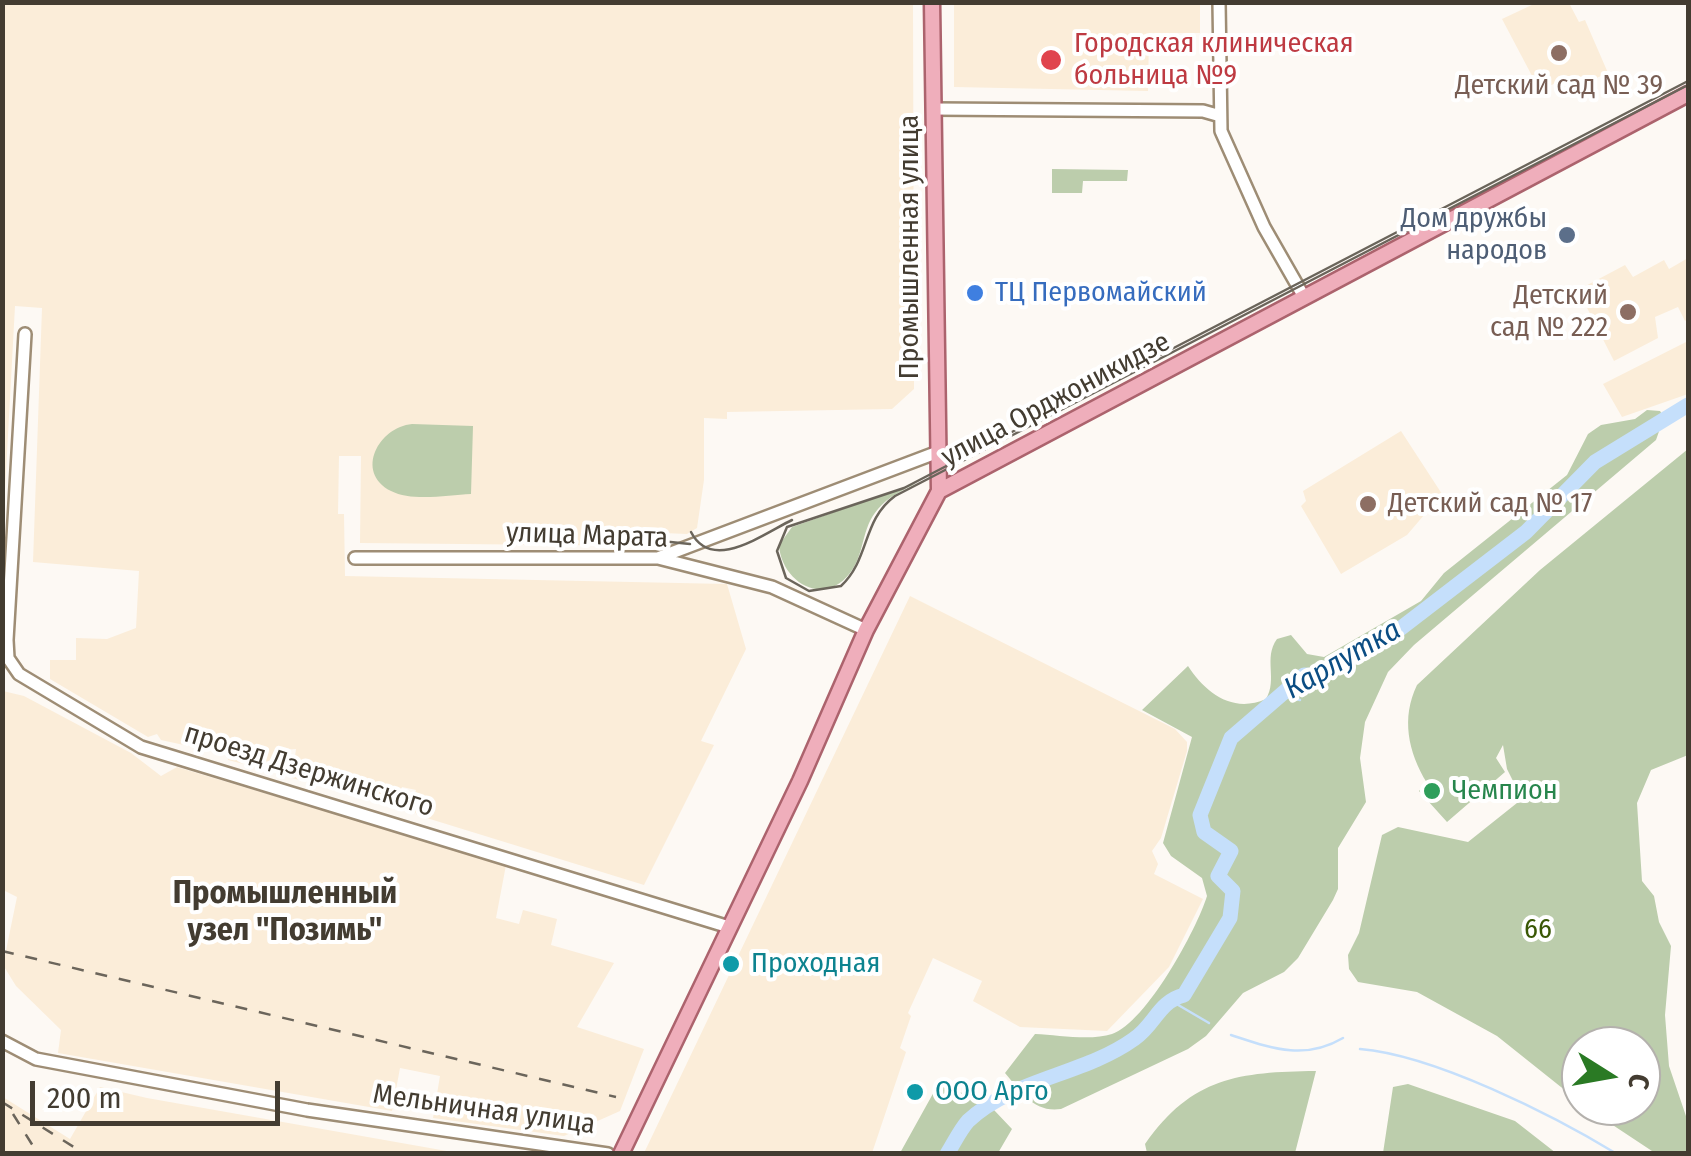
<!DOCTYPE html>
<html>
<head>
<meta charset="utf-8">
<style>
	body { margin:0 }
	#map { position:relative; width:1691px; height:1156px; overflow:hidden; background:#fdf9f4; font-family:"Fira Sans Condensed",sans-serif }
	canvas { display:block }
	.frame { position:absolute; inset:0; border:5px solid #433c31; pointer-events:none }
	.north { position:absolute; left:1561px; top:1026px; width:100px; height:100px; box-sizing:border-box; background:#fff; border:2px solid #b4b1ad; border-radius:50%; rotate:101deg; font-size:28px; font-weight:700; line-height:40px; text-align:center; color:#433c31 }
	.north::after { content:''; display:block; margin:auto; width:35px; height:45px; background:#2a7a24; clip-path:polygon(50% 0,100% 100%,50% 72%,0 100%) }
	.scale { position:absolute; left:30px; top:1081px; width:250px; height:45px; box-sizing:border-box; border:5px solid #433c31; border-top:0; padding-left:12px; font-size:30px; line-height:35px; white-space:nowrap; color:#433c31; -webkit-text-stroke:8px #fff; paint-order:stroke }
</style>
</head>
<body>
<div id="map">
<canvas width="1691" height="1156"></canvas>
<div class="frame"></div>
<div class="north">С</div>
<div class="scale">200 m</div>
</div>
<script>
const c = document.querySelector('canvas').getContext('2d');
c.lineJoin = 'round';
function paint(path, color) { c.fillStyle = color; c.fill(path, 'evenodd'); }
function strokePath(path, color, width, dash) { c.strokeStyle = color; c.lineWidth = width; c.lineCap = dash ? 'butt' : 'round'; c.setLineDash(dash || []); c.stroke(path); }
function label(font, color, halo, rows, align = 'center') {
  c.font = font + ' "Fira Sans Condensed",sans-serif'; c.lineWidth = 8; c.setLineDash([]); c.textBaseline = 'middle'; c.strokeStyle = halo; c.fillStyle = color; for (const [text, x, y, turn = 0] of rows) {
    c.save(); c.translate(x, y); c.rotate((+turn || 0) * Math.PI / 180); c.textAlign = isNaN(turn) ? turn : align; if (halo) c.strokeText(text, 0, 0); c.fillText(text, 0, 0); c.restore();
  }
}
paint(new Path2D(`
	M3 3H913L914 389 892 409 727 412V419L704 418V480L697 528 687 534 663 533 662 546 360 543 361 456H339L338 514H344L345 576 727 584 746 649 701 741 714 745 644 885 417 815 411 806 416 790 402 787 397 806 292 778 296 749 283 750 279 773 228 760 230 748 193 747 161 740 157 734 148 737 50 679V660H76V638L107 639 136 628 139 571 33 562 42 308 15 306 3 527Z
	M954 3H1200V33H1149L1148 91 954 87Z
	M1536 3H1569L1579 22 1585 20 1608 73 1580 85 1569 76 1540 91 1502 19Z
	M1688 258V319L1685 321 1678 307 1655 317 1658 338 1614 361 1578 290 1625 265 1633 277 1664 260 1669 269Z
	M1688 341V394L1622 417 1603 384Z
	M1401 431 1442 494 1407 535 1341 574 1301 506 1306 501 1303 491Z
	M910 596 1175 729 1187 742V751L1161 838 1152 851 1158 864 1154 874 1203 899 1169 967 1107 1031 1020 1027 973 1001 982 981 933 958 908 1013 911 1016 900 1048 906 1052 872 1153H644Z
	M3 691 24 696 131 753 161 776 177 767 506 865 496 918 519 924 523 910 557 919 551 945 614 963 577 1027 644 1049 620 1111 564 1136 433 1118 440 1076 400 1068 392 1111 58 1053 61 1030 16 986 3 965 17 897 3 890Z
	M100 1087 147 1098 458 1153H3V1097L70 1139Z`), '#fbedd9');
paint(new Path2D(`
	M1052 169 1128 170 1127 181H1083L1082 193H1052Z
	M1647 410 1660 411 1664 417 1656 440 1414 645 1388 672 1365 722 1360 758 1366 802 1338 848V889L1333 900 1298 958 1284 972 1243 993 1206 1036 1188 1049 1061 1109C1034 1113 1021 1092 1005 1073L1035 1034C1058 1035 1091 1041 1112 1034 1146 1023 1197 929 1207 896L1202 878 1171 856 1163 843 1192 737 1142 710 1188 666C1205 692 1232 714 1266 699 1278 679 1263 658 1277 639L1291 635 1307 654 1324 657 1421 601 1444 573 1567 475 1588 434 1601 425 1635 419Z
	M412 424 473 426 471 494C448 495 412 502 391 491 354 472 379 427 412 424Z
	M1688 449V755L1651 770 1637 803 1642 881 1654 896 1659 922 1671 946 1665 1015 1669 1066 1688 1122V1153H1655L1584 1106H1641V1046H1581V1103L1497 1036 1417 992 1358 982 1349 969 1348 955 1359 933 1382 835 1398 827 1468 842 1522 799 1507 769 1503 745 1496 758 1505 772 1447 822 1419 791 1427 783C1408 752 1401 718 1417 685L1540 570Z
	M917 483C903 490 888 497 878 509 861 528 865 554 850 573 823 608 781 581 779 545L792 527Z
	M1316 1071 1295 1153H1147L1145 1144C1192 1077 1239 1072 1316 1071Z
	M1408 1084 1515 1121 1556 1153H1383L1393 1087Z
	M947 1085 994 1110 1012 1129 998 1153H900L935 1090Z`), '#bccdac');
strokePath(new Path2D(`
	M1283 696 1300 700
	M1168 999 1209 1023
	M1231 1035C1271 1048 1304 1061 1343 1038
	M1360 1049C1434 1055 1553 1115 1617 1154`), '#c5dffb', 2.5);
strokePath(new Path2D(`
	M947 1154C954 1143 960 1130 968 1121 1012 1079 1084 1075 1134 1039 1155 1025 1158 1002 1184 995L1230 918 1233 891 1218 876 1231 851 1204 832 1200 815 1231 738 1304 675 1320 676 1392 635 1526 532 1595 462 1688 405`), '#c5dffb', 15);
const minor = new Path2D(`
	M1219 2 1221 131 1264 227 1304 297
	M934 109 1203 111 1217 115
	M25 334 7 640 8 658 19 674 141 747 729 927
	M355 558H658L772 587 866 630
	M658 558 938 452
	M2 1041 36 1059 307 1110 608 1154`);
const major = new Path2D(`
	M932 2 939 491
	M621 1154 800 781 866 630 939 491 1688 94`);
strokePath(minor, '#9e8d75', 16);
strokePath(major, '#ac636d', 19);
strokePath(minor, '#fff', 11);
strokePath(major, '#efaebb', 14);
strokePath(new Path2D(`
	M1688 81 904 488 787 527 777 551 786 578 809 591 841 586C870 559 862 520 895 496L1688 85
	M691 532C712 573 763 534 792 520
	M651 540 690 544`), '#6b655b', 2.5);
strokePath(new Path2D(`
	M2 951 616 1097
	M2 1102 85 1154
	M13 1114 38 1154`), '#6b655b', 2.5, [12, 12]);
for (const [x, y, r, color] of [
	[1559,53,10,"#8d6e63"],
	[1051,60,12,"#e0444e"],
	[1567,235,10,"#5c6f8a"],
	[975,293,10,"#3f7fe0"],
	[1628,312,10,"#8d6e63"],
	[1368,504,10,"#8d6e63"],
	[1432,791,10,"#2e9e5b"],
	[731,964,10,"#0f9aa8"],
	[915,1092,10,"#0f9aa8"]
]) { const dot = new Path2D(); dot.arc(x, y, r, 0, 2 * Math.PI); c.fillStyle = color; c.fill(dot); strokePath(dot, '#fff', 4); }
label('28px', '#be3a42', '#fff', [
	["Городская клиническая",1074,44],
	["больница №9",1074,76]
], 'left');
label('28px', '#785e54', '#fff', [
	["Детский сад № 39",1559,86],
	["Детский",1608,296,"right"],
	["сад № 222",1608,328,"right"],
	["Детский сад № 17",1388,504,"left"]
]);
label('28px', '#4e5e75', '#fff', [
	["Дом дружбы",1547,219],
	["народов",1547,251]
], 'right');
label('28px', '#433c31', '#fff', [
	["Промышленная улица",910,247,-90],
	["улица Орджоникидзе",1056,400,-28],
	["улица Марата",587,536,2],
	["проезд Дзержинского",309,771,17],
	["Мельничная улица",484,1110,8]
]);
label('28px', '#366cbe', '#fff', [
	["ТЦ Первомайский",995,293]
], 'left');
label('28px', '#27864d', '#fff', [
	["Чемпион",1452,791]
], 'left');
label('28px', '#3a5805', '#fff', [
	["66",1538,930]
]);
label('28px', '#0d838f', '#fff', [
	["Проходная",751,964],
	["ООО Арго",935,1092]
], 'left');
label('italic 30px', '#0b4d83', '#fff', [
	["Карлутка",1343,660,-30]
]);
label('bold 32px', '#433c31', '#fff', [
	["Промышленный",285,894],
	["узел \"Позимь\"",285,931]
]);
</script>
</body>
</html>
